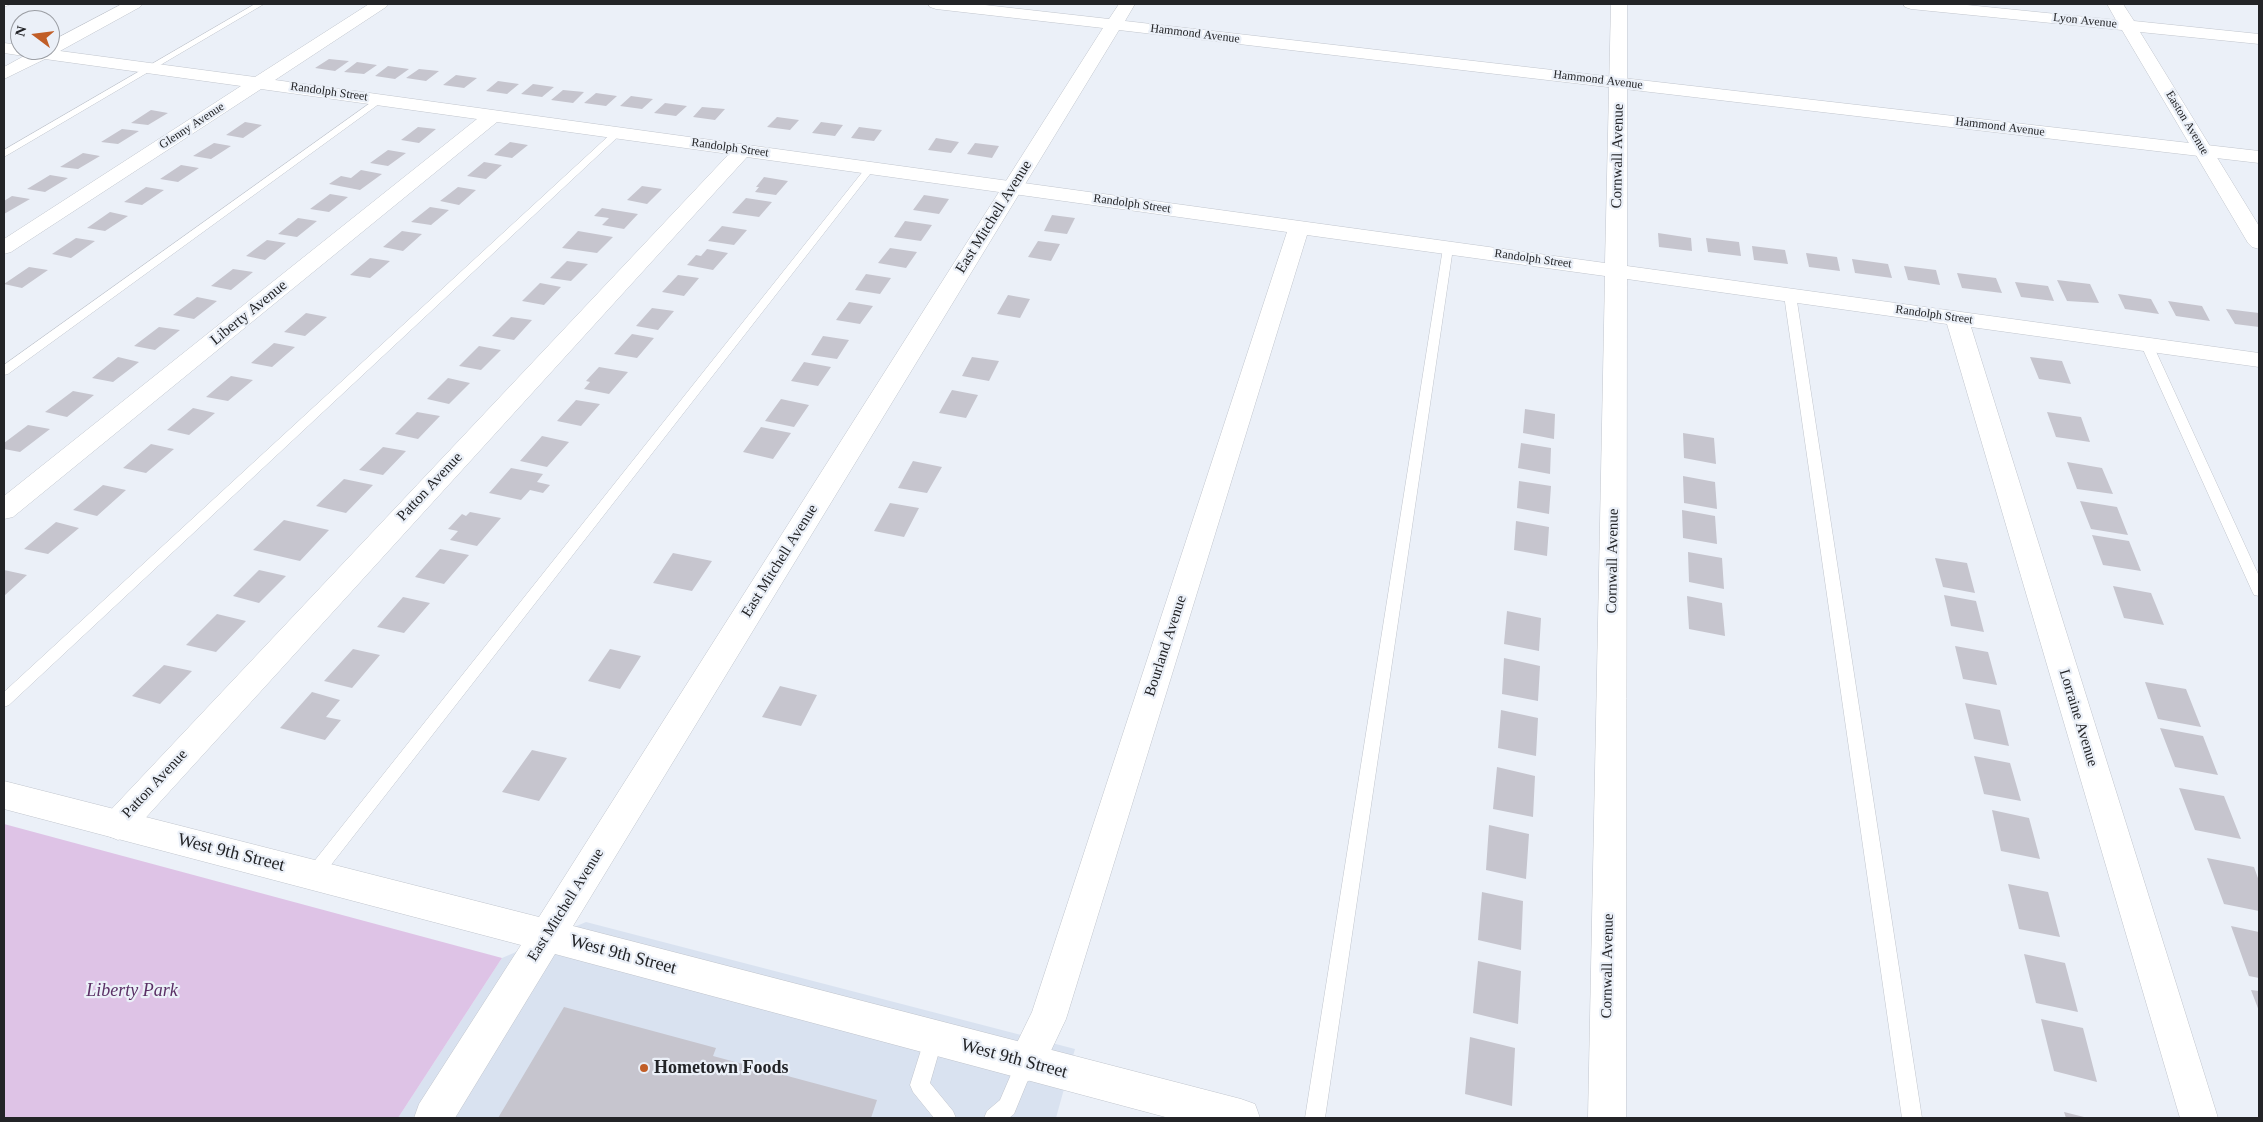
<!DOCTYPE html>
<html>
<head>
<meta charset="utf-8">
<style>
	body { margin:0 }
	#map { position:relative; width:2263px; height:1122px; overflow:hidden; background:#ebf0f8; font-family:"Times New Roman",serif }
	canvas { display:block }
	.frame { position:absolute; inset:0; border:5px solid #232427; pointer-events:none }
	.north { position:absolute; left:10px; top:10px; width:50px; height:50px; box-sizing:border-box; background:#ebf0f8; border:1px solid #9b9ea4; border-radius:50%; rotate:285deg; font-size:14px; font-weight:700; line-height:20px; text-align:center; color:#232427 }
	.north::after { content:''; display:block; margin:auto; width:18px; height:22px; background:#c15e27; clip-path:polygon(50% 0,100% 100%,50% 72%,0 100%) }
</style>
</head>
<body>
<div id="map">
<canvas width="2263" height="1122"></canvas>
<div class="frame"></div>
<div class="north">N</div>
</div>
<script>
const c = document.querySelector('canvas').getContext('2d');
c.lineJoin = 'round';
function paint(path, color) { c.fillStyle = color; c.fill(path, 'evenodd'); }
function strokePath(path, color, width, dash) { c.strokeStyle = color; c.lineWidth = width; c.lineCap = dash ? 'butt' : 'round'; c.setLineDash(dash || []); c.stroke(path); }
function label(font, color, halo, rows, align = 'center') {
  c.font = font + ' "Times New Roman",serif'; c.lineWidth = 4.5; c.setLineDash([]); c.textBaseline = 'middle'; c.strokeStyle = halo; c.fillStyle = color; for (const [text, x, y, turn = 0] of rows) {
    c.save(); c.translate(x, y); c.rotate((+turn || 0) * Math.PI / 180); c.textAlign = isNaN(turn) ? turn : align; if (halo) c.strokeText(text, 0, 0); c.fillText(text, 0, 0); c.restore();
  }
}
paint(new Path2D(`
	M586 922 1075 1049 1056 1118H398L502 958Z`), '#d9e2f0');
paint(new Path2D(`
	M4 824 502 958 398 1118H4Z`), '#dec3e6');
paint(new Path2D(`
	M329 59 349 61 335 71 315 68Z
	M357 62 377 65 364 74 344 72Z
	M388 66 409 69 395 79 375 76Z
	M419 69 439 71 426 81 406 78Z
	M456 75 477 78 464 88 443 85Z
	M498 81 519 84 507 94 486 91Z
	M533 84 554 87 542 97 521 94Z
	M563 90 584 92 573 103 551 100Z
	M596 93 617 96 606 106 584 103Z
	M631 96 653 99 642 109 620 106Z
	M665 103 687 106 676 116 654 113Z
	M702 107 725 109 715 120 693 117Z
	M151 110 168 113 148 125 131 123Z
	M777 117 799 120 790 130 767 127Z
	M245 122 262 125 243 138 226 135Z
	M821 122 843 125 835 136 812 133Z
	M418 127 436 129 419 143 401 140Z
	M859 127 882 130 874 141 851 138Z
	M122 129 139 131 118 144 101 142Z
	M936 138 959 142 951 153 928 150Z
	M510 142 528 145 512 158 494 155Z
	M214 143 231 146 211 159 193 156Z
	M975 143 999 146 992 158 967 154Z
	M388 150 406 153 388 166 370 163Z
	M83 153 100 156 78 169 60 167Z
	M484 162 502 165 486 179 467 176Z
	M181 165 199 168 178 182 160 179Z
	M361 170 382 174 360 190 329 184 341 176 351 178Z
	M50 175 68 178 45 192 27 189Z
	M764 177 788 181 776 195 755 192 759 187H756Z
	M642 186 662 189 647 204 627 200Z
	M146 187 164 190 142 205 124 202Z
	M458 187 476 190 459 205 440 201Z
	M330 194 348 197 329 212 310 209Z
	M924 195 949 199 939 214 913 210Z
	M12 196 30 199 4 214V201Z
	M746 198 772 202 759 217 732 213Z
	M430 207 449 210 431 225 411 222Z
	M602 208 638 214 624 229 602 225 609 218 594 216Z
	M110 212 128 216 105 231 87 228Z
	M1052 215 1075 218 1067 234 1044 231Z
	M298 218 317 221 297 237 278 234Z
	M905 221 932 225 921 241 894 237Z
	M722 226 747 230 734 245 708 241Z
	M402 231 422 234 403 251 383 247Z
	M578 231 613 237 597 253 562 248Z
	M1658 233 1691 238 1692 251 1659 247Z
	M76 238 95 241 71 258 52 254Z
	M1706 238 1739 242 1741 256 1708 252Z
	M267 240 286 243 265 260 246 256Z
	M1038 241 1060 244 1051 261 1028 257Z
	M1752 246 1785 250 1788 264 1754 260Z
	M890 248 917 252 906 268 878 263Z
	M707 249 728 253 713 270 687 265 696 255 701 256Z
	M1806 253 1837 257 1840 271 1809 267Z
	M370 258 390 261 370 278 350 275Z
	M1852 259 1888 264 1892 278 1855 273Z
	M567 261 588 264 571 281 550 278Z
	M1904 266 1936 270 1940 285 1908 280Z
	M29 267 48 270 22 288 4 284Z
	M233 269 253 272 231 290 211 286Z
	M1957 273 1996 278 2002 293 1962 288Z
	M866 274 891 278 880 294 855 290Z
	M678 275 699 278 684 296 662 292Z
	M2057 280 2090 284 2099 303 2067 301Z
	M2015 282 2048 286 2054 301 2021 297Z
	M540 283 561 287 544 305 522 301Z
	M2118 294 2151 299 2159 314 2125 309Z
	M1008 295 1030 299 1020 318 997 314Z
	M197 297 217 301 194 319 173 315Z
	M2168 301 2202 306 2210 321 2176 316Z
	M849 302 873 306 860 324 836 320Z
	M652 308 674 311 658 330 636 326Z
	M2226 309 2259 313V327L2235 324Z
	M306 313 327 317 305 336 284 332Z
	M511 317 532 320 514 340 492 336Z
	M159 327 180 330 155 350 134 346Z
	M632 334 654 338 637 358 614 354Z
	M823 336 849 340 837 359 811 355Z
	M274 343 295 347 272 367 251 363Z
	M479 346 501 350 481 370 459 366Z
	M118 357 139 362 113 382 92 378Z
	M972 357 999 361 989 381 962 376Z
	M2030 357 2062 361 2071 384 2039 379Z
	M804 362 831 367 818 386 791 381Z
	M599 367 628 372 609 394 584 389 590 382 586 381Z
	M231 376 253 380 228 401 206 397Z
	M448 378 470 383 449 404 427 399Z
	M952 390 978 395 966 418 939 413Z
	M73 391 94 395 67 417 45 412Z
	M781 399 809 405 794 427 765 421Z
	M576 400 600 404 581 426 557 421Z
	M193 408 215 413 189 435 167 430Z
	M1525 409 1555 414 1554 439 1523 433Z
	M417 412 440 416 418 439 395 434Z
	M2047 412 2081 417 2090 442 2056 437Z
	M28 425 50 429 20 452 4 449V443Z
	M761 427 791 433 773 459 743 452Z
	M1683 433 1714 438 1716 464 1684 458Z
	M542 436 569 442 547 467 520 461Z
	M1521 443 1551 448 1550 474 1518 468Z
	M151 444 174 449 146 473 123 468Z
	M383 447 406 451 383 475 359 470Z
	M913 461 942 467 927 493 898 488Z
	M2067 462 2102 468 2113 494 2077 489Z
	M511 468 543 474 537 482 550 485 543 493 530 490 521 500 489 493Z
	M1683 476 1715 482 1717 509 1684 503Z
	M344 479 373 485 346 513 316 506Z
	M1519 481 1551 486 1549 514 1517 508Z
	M103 485 126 490 97 516 73 510Z
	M2080 501 2117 507 2128 535 2091 529Z
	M890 503 919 508 904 537 874 531Z
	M1682 510 1715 516 1717 544 1683 538Z
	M470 512 501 518 477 546 450 540 458 531 448 529 462 514 466 516Z
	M284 520 329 530 300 561 253 550Z
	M1516 521 1549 527 1547 556 1514 550Z
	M56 522 79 528 48 554 24 549Z
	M2092 535 2129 541 2141 571 2103 565Z
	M440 549 469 555 444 584 415 577Z
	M1688 552 1722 558 1724 589 1689 582Z
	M673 553 712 561 692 591 653 583Z
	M1935 558 1967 563 1975 593 1943 587Z
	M4 570 27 575 4 596Z
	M259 570 286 576 259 603 233 596Z
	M2113 586 2151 593 2164 625 2124 618Z
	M1944 595 1976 601 1984 632 1951 626Z
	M1687 596 1722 603 1725 636 1689 629Z
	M403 597 430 603 404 633 377 627Z
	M1507 611 1541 618 1539 651 1504 644Z
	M217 614 246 621 216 652 186 645Z
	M1955 646 1988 652 1997 685 1963 679Z
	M353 649 380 655 352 688 324 681Z
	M610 649 641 656 620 689 588 681Z
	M1504 658 1540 666 1538 701 1502 694Z
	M164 665 192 671 160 704 132 696Z
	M2145 682 2186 689 2201 727 2158 719Z
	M780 686 817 695 801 726 762 717Z
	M312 692 340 700 326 717 341 720 325 740 280 728Z
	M1965 703 2000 710 2009 746 1974 739Z
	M1501 710 1538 718 1536 756 1498 748Z
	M2160 728 2203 736 2218 775 2175 767Z
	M532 750 567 758 539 801 502 792Z
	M1974 756 2010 763 2021 801 1984 794Z
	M1497 767 1535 776 1533 817 1493 809Z
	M2179 788 2224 796 2241 839 2195 830Z
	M1992 810 2029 818 2040 859 2001 851Z
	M1489 825 1529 834 1526 879 1486 870Z
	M2207 858 2254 867 2259 881V911L2224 904Z
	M2008 884 2048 892 2060 937 2019 929Z
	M1482 892 1523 901 1521 950 1478 940Z
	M2231 926 2259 932V978L2249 976Z
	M2024 954 2065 963 2078 1012 2036 1003Z
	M1478 961 1521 971 1518 1024 1473 1013Z
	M2251 990 2259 991V1011Z
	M564 1007 716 1048 713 1056 877 1100 871 1118H498Z
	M2041 1019 2083 1028 2097 1082 2054 1071Z
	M1470 1037 1515 1048 1512 1106 1465 1094Z
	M2064 1112 2088 1118H2066Z`), '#c6c5ce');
const lane = new Path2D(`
	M4 4H11L4 7Z
	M255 4H264L4 157V150Z
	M380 96 383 97V101L8 374 4 375V365Z
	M618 129 621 130V134L9 705 4 707V692L615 130Z
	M871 164 876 167 874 169 320 879 314 882 308 879 306 874 308 869 868 165Z
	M1448 245 1453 248 1325 1118H1305L1443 248Z
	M1790 292 1796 295 1922 1118H1902L1784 295Z
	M2147 341 2153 345 2259 576V596L2254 595 2252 591 2141 345Z
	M934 1029 941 1031 943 1038 930 1083 953 1111 956 1118H934L913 1092 910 1085 927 1031Z
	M1026 1054 1033 1056 1035 1063 1014 1114 1009 1118H984L987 1111 1000 1100 1019 1056Z`);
const street = new Path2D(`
	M122 4H142L140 7 60 51 255 77 369 4H388L386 7 275 80 1605 263 1611 4H1627V266L2259 353V367L1971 327 2218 1118H2180L1947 324 1627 279 1626 1118H1588L1605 276 1307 235 1066 1019 1039 1076 1026 1082 1013 1076 1007 1063 1032 1012 1287 232 747 157 130 835 118 840 106 835 102 825 106 815 729 154 497 122 13 517 4 519V496L477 119 261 89 11 252 4 254V239L241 86 45 59 4 79V67L24 56 4 53V43L20 45V50H50V42Z
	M1903 4H1957L2116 20 2107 4H2123L2134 21 2259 34V44L2140 32 2259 226V249L2252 247 2248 243 2122 30 1911 9 1905 7Z`);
const secondary = new Path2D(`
	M928 4H976L1109 19 1119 4H1135L1125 21 2259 151V163L1119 30 573 926 1241 1099 1255 1104 1260 1118H1169L555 954 455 1118H414L419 1104 521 945 4 809V781L539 917 1103 28 936 9 930 7Z`);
strokePath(lane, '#c1c5cd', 1);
strokePath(street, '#c1c5cd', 1);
strokePath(secondary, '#c1c5cd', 1);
paint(lane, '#fff');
paint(street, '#fff');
paint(secondary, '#fff');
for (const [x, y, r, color] of [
	[644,1068,5,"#c15e27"]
]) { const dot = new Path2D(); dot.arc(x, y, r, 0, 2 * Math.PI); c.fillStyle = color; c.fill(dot); strokePath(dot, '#ebf0f8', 2); }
label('12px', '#232427', '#ebf0f8', [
	["Lyon Avenue",2085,21,6],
	["Hammond Avenue",1195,34,7],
	["Hammond Avenue",1598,80,7],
	["Randolph Street",329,92,8],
	["Easton Avenue",2187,123,59],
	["Glenny Avenue",192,126,-33],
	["Hammond Avenue",2000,127,7],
	["Randolph Street",730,148,8],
	["Randolph Street",1132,204,8],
	["Randolph Street",1533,259,8],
	["Randolph Street",1934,315,8]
]);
label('15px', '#232427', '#ebf0f8', [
	["Cornwall Avenue",1618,156,-89],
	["East Mitchell Avenue",994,217,-58],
	["Liberty Avenue",249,313,-39],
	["Patton Avenue",430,487,-47],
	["East Mitchell Avenue",780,561,-58],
	["Cornwall Avenue",1613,561,-89],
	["Bourland Avenue",1166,646,-72],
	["Lorraine Avenue",2078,718,73],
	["Patton Avenue",155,784,-47],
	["East Mitchell Avenue",566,905,-58],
	["Cornwall Avenue",1608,966,-89]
]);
label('18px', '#232427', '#ebf0f8', [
	["West 9th Street",231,853,14],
	["West 9th Street",623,955,15],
	["West 9th Street",1014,1059,15]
]);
label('italic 18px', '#5a3065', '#ebf0f8', [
	["Liberty Park",132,991]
]);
label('bold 18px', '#232427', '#ebf0f8', [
	["Hometown Foods",654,1068]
], 'left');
</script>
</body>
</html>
